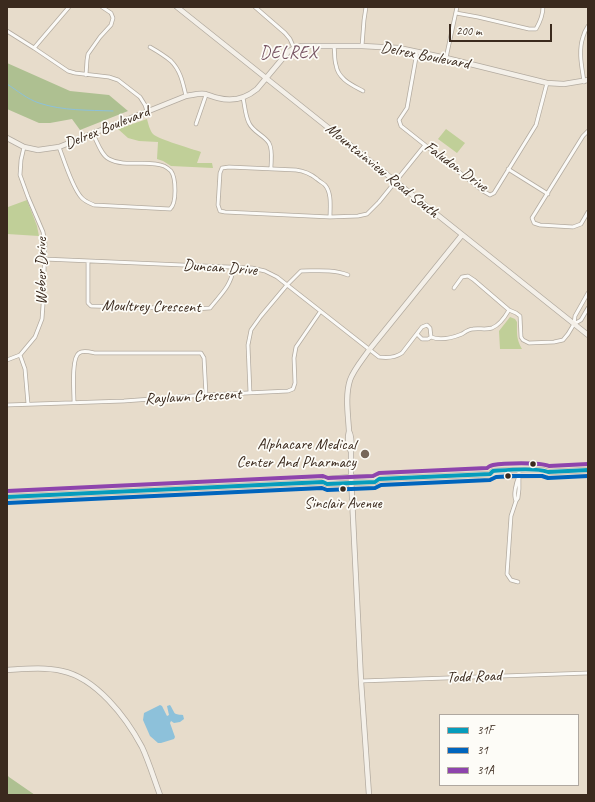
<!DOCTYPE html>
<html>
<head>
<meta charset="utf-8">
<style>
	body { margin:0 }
	#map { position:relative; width:595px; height:802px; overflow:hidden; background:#e7dccb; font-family:Caveat,sans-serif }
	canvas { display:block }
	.frame { position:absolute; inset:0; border:8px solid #3b2a1e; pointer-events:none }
	.legend { position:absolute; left:439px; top:714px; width:140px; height:72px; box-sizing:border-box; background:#fdfcf7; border:1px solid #afa8a0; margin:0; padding:5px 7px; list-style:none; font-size:12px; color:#3b2a1e }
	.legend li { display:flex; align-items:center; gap:8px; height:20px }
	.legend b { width:20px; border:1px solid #afa8a0 }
	.scale { position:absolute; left:449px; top:24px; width:103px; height:18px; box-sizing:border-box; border:2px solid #3b2a1e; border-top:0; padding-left:5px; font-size:12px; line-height:14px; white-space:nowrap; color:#3b2a1e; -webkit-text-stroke:3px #fdfcf7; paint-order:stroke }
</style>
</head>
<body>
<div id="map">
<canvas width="595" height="802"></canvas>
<div class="frame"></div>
<ul class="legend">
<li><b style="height:5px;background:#069cbc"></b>31F</li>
<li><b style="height:5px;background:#0065bd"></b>31</li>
<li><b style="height:5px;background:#8e44ad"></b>31A</li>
</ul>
<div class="scale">200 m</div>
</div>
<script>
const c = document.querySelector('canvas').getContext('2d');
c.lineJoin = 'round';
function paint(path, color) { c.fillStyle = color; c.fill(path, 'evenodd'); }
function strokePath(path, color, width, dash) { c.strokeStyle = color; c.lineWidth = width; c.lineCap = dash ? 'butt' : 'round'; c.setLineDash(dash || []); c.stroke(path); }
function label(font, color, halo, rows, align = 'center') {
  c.font = font + ' Caveat,sans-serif'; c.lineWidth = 3.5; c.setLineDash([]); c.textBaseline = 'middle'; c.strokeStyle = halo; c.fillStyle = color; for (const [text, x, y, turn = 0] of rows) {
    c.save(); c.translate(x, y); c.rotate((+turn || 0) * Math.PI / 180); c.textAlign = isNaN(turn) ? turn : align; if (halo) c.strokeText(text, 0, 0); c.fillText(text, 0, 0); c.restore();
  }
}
paint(new Path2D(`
	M147 119C148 123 150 131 153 134 157 139 193 149 201 152L197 163H212L213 168 171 166 163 161 157 159 158 142 139 141 128 138 118 129Z
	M446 129 465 143 457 153 438 139Z
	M27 200 37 226 39 236 7 234V204L8 207Z
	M510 317 515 319 517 322C517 333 516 339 522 349H500L499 331Z`), '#c0cf98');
paint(new Path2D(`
	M7 63 70 91 109 95 128 111 80 130 72 119 50 123H39L7 109Z
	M7 775 9 777 35 795H7Z`), '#aec091');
paint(new Path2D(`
	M160 705 162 706 167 716 169 715 167 706 170 705C176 714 172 714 183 715L184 719 180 722 174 723 171 721 170 723 175 737 174 739 161 743H158L150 736 143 720 144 713Z`), '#8dc1da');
strokePath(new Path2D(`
	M7 84C18 91 27 99 39 103 63 111 88 110 113 111`), '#8dc1da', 1);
const street = new Path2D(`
	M255 7 285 33 290 39 294 48
	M456 13 478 17 529 29H536C540 22 543 15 543 7
	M7 31 34 48 68 71 75 73 109 77 118 80 140 97 145 105 147 111
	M334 46C335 52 334 59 336 65 338 79 352 85 363 91
	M362 46 364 20 366 7
	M150 47C157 51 165 56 171 61 181 71 183 84 186 96
	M34 48 69 7
	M417 52 407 108 399 120 401 126 483 191 490 195 494 193 536 125 547 83
	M446 58 457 7
	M86 75 87 60 88 54 100 37 111 25 113 18 111 13 102 7
	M584 82C582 67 578 52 583 37 584 33 586 29 588 26
	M243 98C245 106 245 115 249 123 253 132 264 135 269 143 273 150 271 160 271 168
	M196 124 206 95
	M588 131 583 136 532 218 534 223 540 225 573 227 581 224 588 212
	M59 147C64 160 72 187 81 197 84 201 89 203 94 205L170 209C177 203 176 178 171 171 169 169 166 167 164 166 148 159 125 168 109 159 101 155 97 141 93 134
	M508 169 548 194
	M330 217C330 207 332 193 325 185 323 183 319 181 317 179 311 174 304 171 296 170L229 167 222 168 220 173 218 205 220 211 225 212 330 217 358 216 367 214 379 202 425 145
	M44 259 252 268 265 271 277 277 379 357C387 358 395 358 402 353L422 327 427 325 430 328 431 337
	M88 261V303L91 306 195 309 210 308C222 293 230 287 234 268
	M454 288 462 277 468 276 474 280 509 310 516 313 520 316 521 337 523 340 529 343 554 342 563 340 568 334 574 324 581 320 588 308
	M574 324 575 316 588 293
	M417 334 422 339H428L431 337C441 341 452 338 462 334 465 332 469 329 473 329 479 328 486 330 492 328 500 325 505 317 509 310
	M20 355 25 369 28 404
	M7 360 20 355 35 337 42 319 43 305 45 243 43 232 28 197 20 175 21 160 24 147
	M250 393 248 345 251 330 261 316 287 285 301 271C316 271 333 269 348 275
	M74 402C74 392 71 358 79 353 83 350 90 352 95 353H201L204 358 206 395
	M7 405 124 401 206 395 288 391 293 389 295 383 294 358 296 347 320 312
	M516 501C513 495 516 483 519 476
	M518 582 511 580 507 574 511 516 516 501 518 498 519 489V470
	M361 681 588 673`);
const secondary = new Path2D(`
	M177 7 588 335
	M7 138 24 147 38 150 59 147 186 96C193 95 199 93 205 94 209 95 213 97 218 98 233 102 245 99 257 89L288 52 294 48 302 46H362L399 48 446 58 547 83 564 84 588 80
	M349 431C353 439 351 445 351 454 351 461 351 469 351 477L361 681 369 795
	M351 452C348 445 347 438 349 431 348 414 345 396 350 380 354 369 363 359 369 350L462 235
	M7 670C25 669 44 667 62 671 96 678 126 717 142 747 149 762 154 779 160 795`);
const primary = new Path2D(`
	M490 474 494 476 543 475 548 472
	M323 482 327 479 351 477H375L379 479
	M7 497 323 482 327 484 375 482 379 479 490 474 493 471 513 470H543L548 472 588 470`);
strokePath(street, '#b3aba0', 4.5);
strokePath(secondary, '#b3aba0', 6);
strokePath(primary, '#b3aba0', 6);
strokePath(street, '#fbfaf7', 3);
strokePath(secondary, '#f4f0e9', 4.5);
strokePath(primary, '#e8e0d4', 5);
strokePath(new Path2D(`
	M7 497 323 482 327 484 375 482 379 479 490 474 493 471C507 470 536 467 548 472L588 470`), '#069cbc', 4);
strokePath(new Path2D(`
	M7 503 322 488 327 490 375 488 381 485 490 480 496 477 513 476H542L548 478 588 476`), '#0065bd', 4);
strokePath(new Path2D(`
	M7 491 323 476 328 478 373 476 379 473 487 468C490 466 489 466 493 465 503 463 540 462 549 466L588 464`), '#8e44ad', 4);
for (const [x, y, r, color] of [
	[365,454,5,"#77685b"],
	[533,464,3.5,"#3b2a1e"],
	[508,476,3.5,"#3b2a1e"],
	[343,489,3.5,"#3b2a1e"]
]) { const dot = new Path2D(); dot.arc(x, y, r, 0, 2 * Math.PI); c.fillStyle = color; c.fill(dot); strokePath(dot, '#fdfcf7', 1.5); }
label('15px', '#3b2a1e', '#fdfcf7', [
	["Sinclair Avenue",343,504]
]);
label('16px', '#3b2a1e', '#fdfcf7', [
	["Delrex Boulevard",425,56,11],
	["Delrex Boulevard",107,128,-22],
	["Faludon Drive",456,167,36],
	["Mountainview Road South",382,171,39],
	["Duncan Drive",220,268,4],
	["Weber Drive",42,271,-90],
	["Moultrey Crescent",151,307,1],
	["Raylawn Crescent",193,397,-3],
	["Todd Road",474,677,-2]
]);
label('16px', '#3b2a1e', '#fdfcf7', [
	["Alphacare Medical",356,445],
	["Center And Pharmacy",356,463]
], 'right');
c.letterSpacing = '1px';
label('17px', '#785563', '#fdfcf7', [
	["DELREX",289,54]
]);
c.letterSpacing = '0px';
</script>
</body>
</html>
